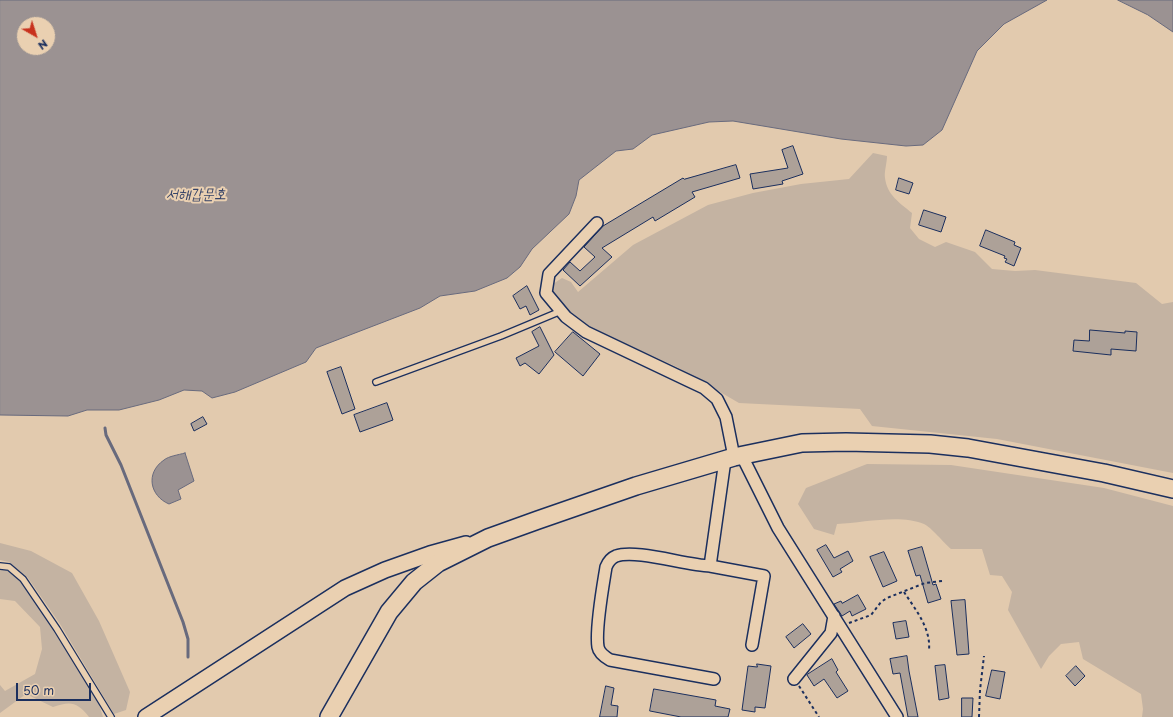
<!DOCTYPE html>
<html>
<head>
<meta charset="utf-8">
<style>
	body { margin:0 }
	#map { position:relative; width:1173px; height:717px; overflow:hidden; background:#e2caae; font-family:"Playpen Sans",sans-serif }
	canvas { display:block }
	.north { position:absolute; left:16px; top:16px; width:40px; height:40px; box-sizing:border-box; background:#ead0b1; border:1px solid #979090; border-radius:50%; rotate:141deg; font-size:11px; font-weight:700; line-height:16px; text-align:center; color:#1b2f5e }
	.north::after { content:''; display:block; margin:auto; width:14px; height:18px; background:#c8321e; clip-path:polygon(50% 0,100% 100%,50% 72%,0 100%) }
	.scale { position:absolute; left:16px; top:683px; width:75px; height:18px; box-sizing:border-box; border:2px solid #1b2f5e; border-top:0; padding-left:5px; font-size:12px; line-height:14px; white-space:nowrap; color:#1b2f5e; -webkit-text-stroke:3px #ead0b1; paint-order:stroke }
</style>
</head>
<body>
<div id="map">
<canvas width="1173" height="717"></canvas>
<div class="north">N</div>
<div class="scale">50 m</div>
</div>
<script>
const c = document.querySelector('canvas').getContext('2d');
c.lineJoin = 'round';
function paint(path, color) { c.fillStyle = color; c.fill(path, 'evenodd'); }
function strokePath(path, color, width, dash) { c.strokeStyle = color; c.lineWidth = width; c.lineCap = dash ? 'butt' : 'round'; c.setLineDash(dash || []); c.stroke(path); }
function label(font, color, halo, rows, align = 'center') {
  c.font = font + ' "Playpen Sans","Poor Story",sans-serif'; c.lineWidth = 4; c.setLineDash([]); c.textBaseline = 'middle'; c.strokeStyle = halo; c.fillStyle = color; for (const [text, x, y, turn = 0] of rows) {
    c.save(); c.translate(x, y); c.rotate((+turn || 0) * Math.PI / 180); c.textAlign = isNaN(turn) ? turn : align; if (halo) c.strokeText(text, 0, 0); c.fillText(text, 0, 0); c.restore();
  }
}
paint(new Path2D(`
	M873 153 887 156C887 163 884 172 885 178 887 195 900 203 912 213L910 228 919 239 935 247 946 242 975 252 992 269 1015 271 1035 270 1136 283 1162 304 1173 302V473L997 439 872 426 860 409 739 403 677 367 591 328 578 320 553 293V284L562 278 571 282 578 292 633 245 708 205 753 193 801 184 849 179Z
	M867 464 951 465 1104 488 1173 506V717H1142L1143 709 1141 694 1083 659 1079 642 1061 644 1049 656 1041 669 1008 610 1012 592 1002 576 990 575 982 549H951C944 543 931 527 924 524 899 514 863 523 837 524L834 535 814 529 798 504 806 488Z
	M0 543 31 551 72 573 99 621 130 692 126 710 114 714 60 624 28 578 9 562 0 560Z
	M0 569 7 570 20 581 57 634 98 701 103 717H89C77 702 71 701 53 707L26 694 0 713V685L5 691 35 674 42 649 40 627 15 601 0 599Z`), '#c4b3a2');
const water = new Path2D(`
	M0 0H1047L1004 24 977 51 942 130 923 145 906 146 841 139 733 121 709 122 652 135 633 149 616 151 579 180 576 196 569 214 532 249 520 267 507 278 475 291 440 296 420 308 316 348 306 362 235 392 212 398 202 391 184 390 159 400 119 410H87L68 416 0 415ZM24 24H48V48H24Z
	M1118 0H1173V32L1148 15Z
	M185 453 194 481 178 490 181 499 169 504C150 496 145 473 164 460 169 456 178 455 185 453Z`);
paint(water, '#9b9292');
strokePath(water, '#686a7d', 1);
strokePath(new Path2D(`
	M105 428 106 435 121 465 183 622 188 639V657`), '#686a7d', 3);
const building = new Path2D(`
	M793 146 803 174 782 181 783 184 753 189 750 174 788 168 782 150Z
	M736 165 740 178 692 192 695 197 655 221 653 217 602 248 612 257 580 286 563 270 570 262 580 271 595 257 584 247 603 226 683 178 684 179Z
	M899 178 913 183 909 194 896 190Z
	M924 210 946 217 941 232 919 225Z
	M986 230 1015 242 1014 245 1021 248 1014 266 1005 262 1007 259 1004 258 1005 256 980 246Z
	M527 286 539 310 530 315 526 306 520 309 513 296Z
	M540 327 554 355 539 374 525 363 520 366 516 358 539 346 532 332Z
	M1090 330 1125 333V331L1137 332 1136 351 1111 349V355L1073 351 1074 340 1089 341Z
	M573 332 600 354 583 376 555 352Z
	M341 367 355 409 342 414 327 372Z
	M387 403 393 420 360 432 354 415Z
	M203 417 207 424 194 431 191 424Z
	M826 545 834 558 848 551 853 561 840 569 842 572 833 577 817 550Z
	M922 547 933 585 936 584 941 599 928 603 920 575 916 576 908 551Z
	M884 552 897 581 883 587 870 557Z
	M858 595 866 609 852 616 850 611 842 616 834 604 841 601 842 603Z
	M965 600 969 654 957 655 951 601Z
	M906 621 909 637 896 639 893 623Z
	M803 624 811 634 794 648 786 637Z
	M907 656 909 671 918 717H908L900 673 893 674 890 659Z
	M832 659 838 670 836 672 848 691 837 698 824 679 814 686 807 675Z
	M757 664 771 666 765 708 755 707V712L742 710 748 666 757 667Z
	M945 665 949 698 939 700 935 666Z
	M1076 666 1085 676 1075 686 1066 676Z
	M992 670 1005 672 1000 699 986 696Z
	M606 686 614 688 611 705 618 706 617 717H600Z
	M654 689 716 700 715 706 730 709 728 717H681L650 711Z
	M962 698H973L972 717H962Z`);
paint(building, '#ada198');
strokePath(building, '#1b2f5e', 1);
const service = new Path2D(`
	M376 382 501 336 561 311
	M0 566 9 567 23 579 57 629 111 717`);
const minor = new Path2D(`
	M597 223 549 274 546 293 566 317 586 332 687 380 704 388 717 399 726 417 734 457
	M742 456 778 528 897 717
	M710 566 764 576 752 645
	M714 679 610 660C605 657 599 653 598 647 595 629 603 586 606 567 608 562 611 558 616 556 636 549 685 565 710 566L725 460
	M794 679 831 633 834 616`);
const secondary = new Path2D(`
	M146 717 345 588 385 570 430 554 466 544`);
const primary = new Path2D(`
	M329 717 389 612 414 582 438 563 488 538 538 520 636 486 734 457 802 443 846 442 930 444 968 448 1104 473 1173 489`);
strokePath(service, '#1b2f5e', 8);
strokePath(minor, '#1b2f5e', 14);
strokePath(secondary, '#1b2f5e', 18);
strokePath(primary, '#1b2f5e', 20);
strokePath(new Path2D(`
	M904 592C915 609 931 628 929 650
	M849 623 871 615 881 602 887 598 925 583 942 581
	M799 686 819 717
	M979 717 980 690 984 656`), '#1b2f5e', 2, [3, 3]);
strokePath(service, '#ead0b1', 5.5);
strokePath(minor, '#ead0b1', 11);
strokePath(secondary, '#ead0b1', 15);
strokePath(primary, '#ead0b1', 17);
label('italic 15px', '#354368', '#ead0b1', [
	["서해갑문호",196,195]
]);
</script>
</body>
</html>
